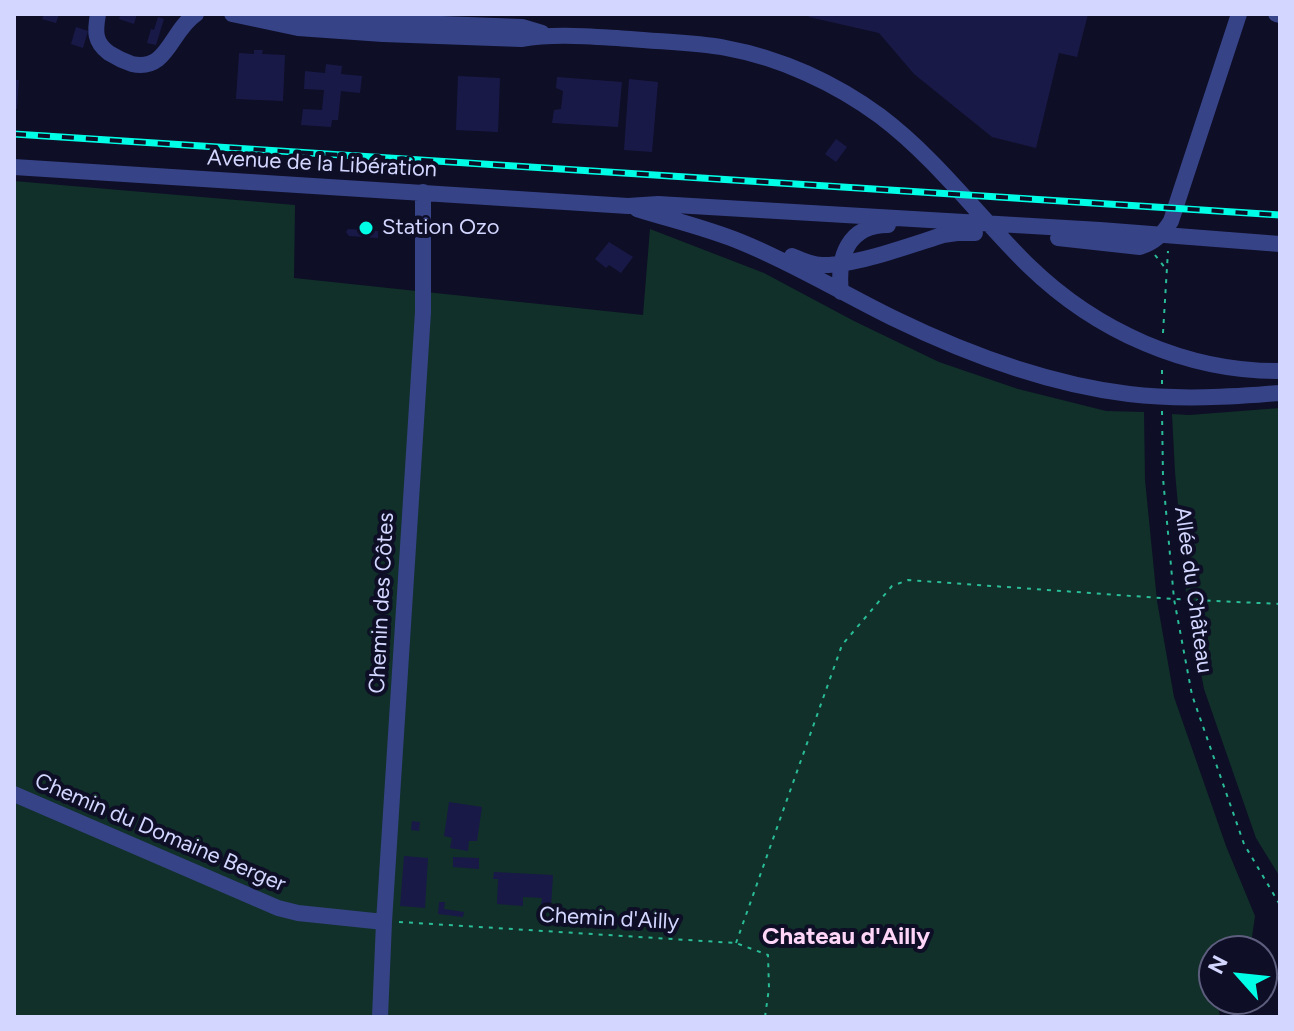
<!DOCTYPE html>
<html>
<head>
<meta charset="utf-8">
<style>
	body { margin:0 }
	#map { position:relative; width:1294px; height:1031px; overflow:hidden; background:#0e0e26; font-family:Figtree,sans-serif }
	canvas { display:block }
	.frame { position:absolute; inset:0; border:16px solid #d3d6ff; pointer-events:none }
	.north { position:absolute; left:1198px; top:935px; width:80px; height:80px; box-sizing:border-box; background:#0e0e26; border:2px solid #5d5e7d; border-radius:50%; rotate:297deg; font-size:22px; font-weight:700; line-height:32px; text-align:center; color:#d3d6ff }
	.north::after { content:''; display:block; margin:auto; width:28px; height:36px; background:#00fee6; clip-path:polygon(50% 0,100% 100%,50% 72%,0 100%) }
</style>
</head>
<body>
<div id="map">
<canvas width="1294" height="1031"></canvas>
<div class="frame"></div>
<div class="north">N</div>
</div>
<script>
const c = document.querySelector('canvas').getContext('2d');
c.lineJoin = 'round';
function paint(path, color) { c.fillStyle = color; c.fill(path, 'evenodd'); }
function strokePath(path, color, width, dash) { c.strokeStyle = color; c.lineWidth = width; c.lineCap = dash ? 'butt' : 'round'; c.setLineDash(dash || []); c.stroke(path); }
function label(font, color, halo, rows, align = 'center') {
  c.font = font + ' Figtree,sans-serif'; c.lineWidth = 8; c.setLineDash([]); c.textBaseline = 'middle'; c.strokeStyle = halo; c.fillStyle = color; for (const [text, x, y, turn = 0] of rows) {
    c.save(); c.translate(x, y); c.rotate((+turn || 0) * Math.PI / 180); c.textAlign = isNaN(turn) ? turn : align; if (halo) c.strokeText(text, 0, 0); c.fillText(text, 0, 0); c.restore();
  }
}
paint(new Path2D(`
	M14 181 295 205 294 278 643 315 650 229 764 273 854 321 939 362 1018 389 1106 411 1144 412 1145 480 1157 601 1174 697 1226 846 1255 916 1250 951H1214V999H1217L1220 1017H14Z
	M1280 408V877L1256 838 1204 689 1186 593 1175 472 1172 414 1189 415Z`), '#113029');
paint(new Path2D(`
	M44 14H59L56 23 42 19Z
	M121 14H137L134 24 119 19Z
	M808 14H1088L1077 57 1059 53 1036 148 992 137 914 74 879 33 809 17Z
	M158 17 164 19 156 45 147 43 151 29 154 30Z
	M76 27 88 31 83 48 71 44Z
	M254 50H263L262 54 285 55 283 101 236 99 239 53 254 54Z
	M326 64 342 66 341 74 362 76 360 93 341 91 338 120H332L331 127 301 125 303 109 322 110 324 90 304 89 305 71 325 73Z
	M458 76 500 78 498 132 456 130Z
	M557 77 622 82 618 127 552 123 554 110 561 109 563 91 556 88Z
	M629 79 658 82 652 152 624 150Z
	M14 80H19L17 109H14Z
	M836 139 847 147 836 162 825 154Z
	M348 229 378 231V238L349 236 346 232Z
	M609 242 633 257 621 273 609 265 606 268 595 259Z
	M449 802 482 807 477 841H469L468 851 450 848 452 838 444 836Z
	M412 821 420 822 419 831 411 830Z
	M404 856 428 858 425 908 400 906Z
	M453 857 479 858V869L453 867Z
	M494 872 553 875 551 907H541L542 898 523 897V906L497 904 498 879H493Z
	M439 902H445L444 909 464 912 463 917 438 914Z`), '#191948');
strokePath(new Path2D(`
	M1155 255 1166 269
	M1163 333 1168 251
	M1162 384V366
	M1162 411 1163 478 1174 599 1192 695 1244 844 1280 905
	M399 922 736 943 768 955 769 988 765 1017
	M736 943 842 645 892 586 908 580 1174 599 1280 604`), '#29bc97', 2, [4, 6]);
strokePath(new Path2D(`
	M98 14C95 31 94 42 109 53 117 58 123 61 132 64 168 72 170 31 196 14
	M232 14 298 28 383 34 521 39C557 33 593 37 630 39 662 42 694 42 726 48 781 58 835 83 880 116 937 159 979 217 1029 266 1096 331 1187 372 1280 371
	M286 14 334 20 522 27 542 33
	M1276 14 1280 15
	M14 167 628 206 658 204 1100 230 1280 244
	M637 209C672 220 707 228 741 242 793 263 842 293 893 318 967 354 1046 384 1129 394 1179 400 1230 397 1280 393
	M1058 238 1140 247C1155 242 1163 234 1171 221L1239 14
	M792 256C801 260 811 265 822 265 854 266 911 245 943 235L957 233H975
	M841 292C837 257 848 225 888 225
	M14 794 278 908 298 913 384 922
	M380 1017 384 922 423 312V192`), '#374387', 16);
const rail = new Path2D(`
	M14 134 1280 215`);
strokePath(rail, '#00fee6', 7);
strokePath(rail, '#0e0e26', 4, [12]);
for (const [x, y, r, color] of [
	[366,228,8,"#00fee6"]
]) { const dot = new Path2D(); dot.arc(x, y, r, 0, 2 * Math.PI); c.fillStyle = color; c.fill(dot); strokePath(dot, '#0e0e26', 3); }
label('22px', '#d3d6ff', '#0e0e26', [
	["Avenue de la Libération",322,164,3],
	["Allée du Château",1193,590,82],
	["Chemin des Côtes",382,603,-87],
	["Chemin du Domaine Berger",160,833,23],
	["Chemin d'Ailly",609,919,3]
]);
label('22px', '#d3d6ff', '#0e0e26', [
	["Station Ozo",382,228]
], 'left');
label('bold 24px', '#ffd5f8', '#0e0e26', [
	["Chateau d'Ailly",846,937]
]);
</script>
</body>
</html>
